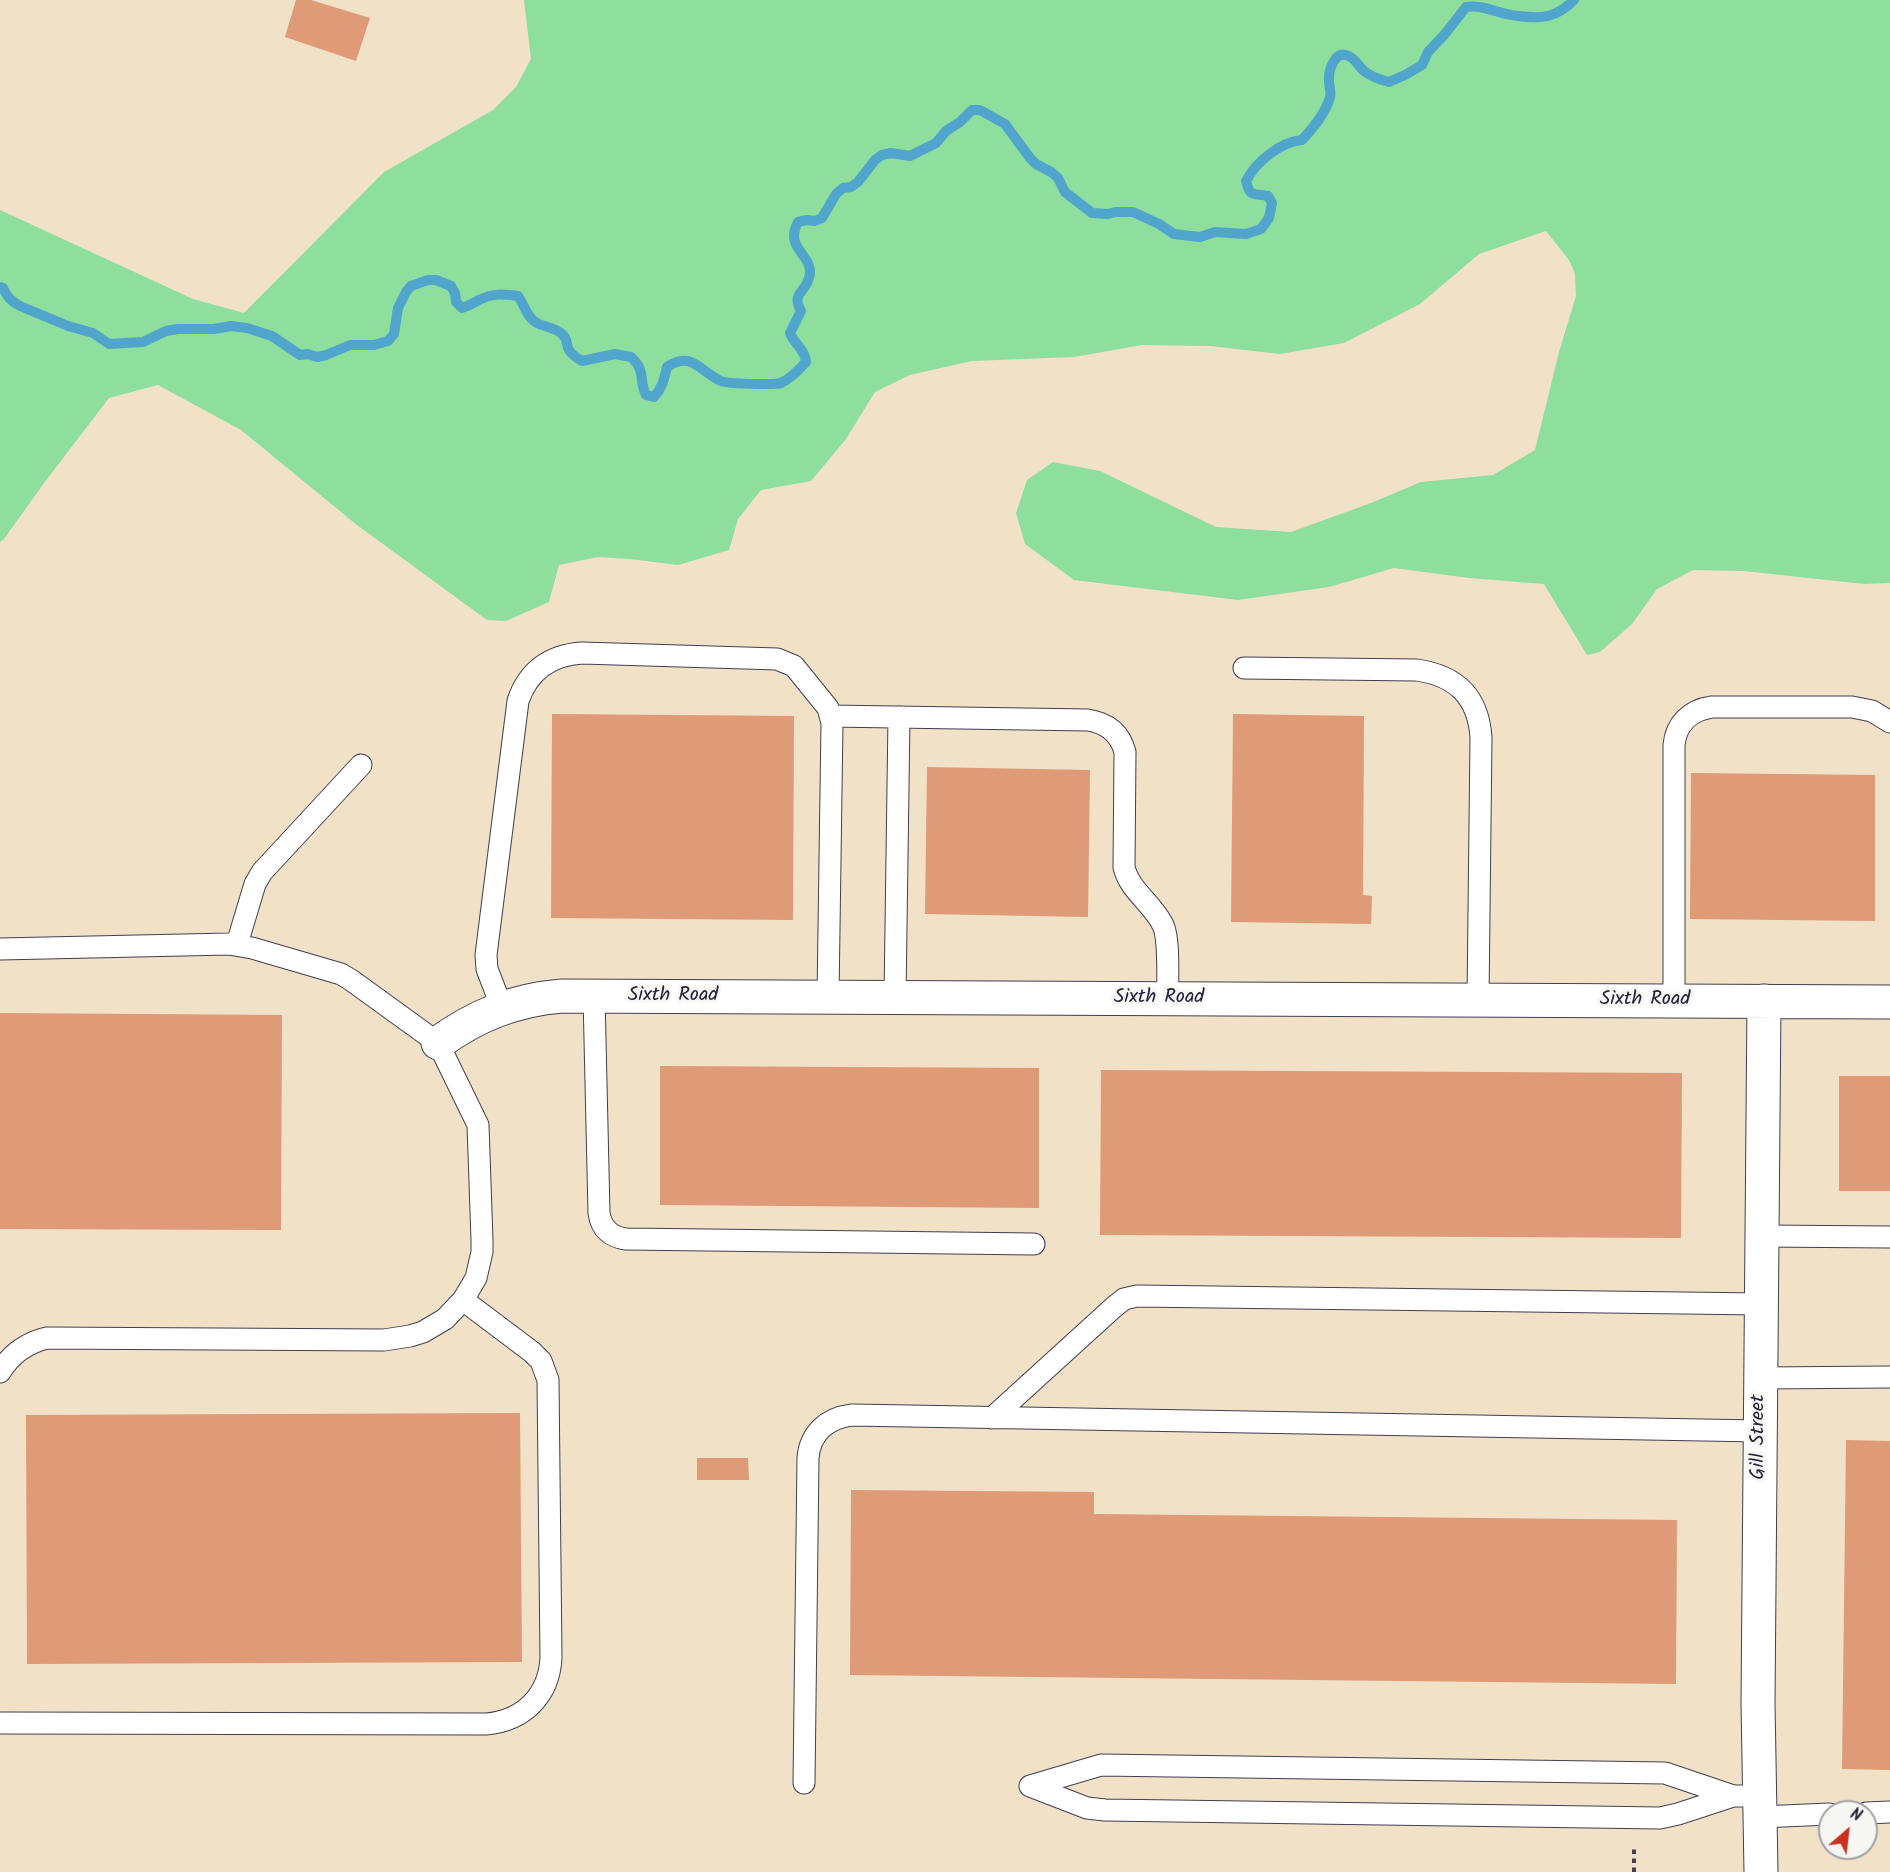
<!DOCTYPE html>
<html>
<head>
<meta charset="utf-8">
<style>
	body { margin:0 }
	#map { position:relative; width:1890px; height:1872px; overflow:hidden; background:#f1e1c6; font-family:Kalam,sans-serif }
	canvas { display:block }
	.north { position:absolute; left:1818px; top:1800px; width:60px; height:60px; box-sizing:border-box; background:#f6f6f2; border:2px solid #a1a1a9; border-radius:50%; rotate:28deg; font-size:16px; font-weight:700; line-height:24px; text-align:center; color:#22223b }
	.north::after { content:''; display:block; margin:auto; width:21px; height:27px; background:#c8321e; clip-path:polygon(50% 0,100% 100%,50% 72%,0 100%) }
</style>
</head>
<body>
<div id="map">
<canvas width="1890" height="1872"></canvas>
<div class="north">N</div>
</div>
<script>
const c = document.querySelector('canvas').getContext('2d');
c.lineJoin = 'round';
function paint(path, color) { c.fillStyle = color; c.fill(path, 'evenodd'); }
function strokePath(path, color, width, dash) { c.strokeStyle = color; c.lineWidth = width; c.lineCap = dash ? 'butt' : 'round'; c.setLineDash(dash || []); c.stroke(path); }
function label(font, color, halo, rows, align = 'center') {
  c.font = font + ' Kalam,sans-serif'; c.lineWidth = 6; c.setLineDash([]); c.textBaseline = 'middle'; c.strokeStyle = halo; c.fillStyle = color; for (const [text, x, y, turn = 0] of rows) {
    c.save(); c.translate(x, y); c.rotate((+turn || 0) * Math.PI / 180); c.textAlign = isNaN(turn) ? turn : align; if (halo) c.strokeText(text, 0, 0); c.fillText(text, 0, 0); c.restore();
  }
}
paint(new Path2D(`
	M524 0H1890V583L1864 584 1744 571 1693 570 1657 589 1632 624 1600 652 1587 655 1544 584 1469 578 1394 568 1329 587 1238 600 1074 580 1025 544 1016 513 1027 480 1053 462 1100 471 1216 527 1291 532 1371 503 1421 482 1493 475 1535 450 1559 352 1576 296 1575 274 1569 260 1546 231 1479 254 1420 304 1344 343 1280 354 1210 346 1142 345 1074 357 972 361 910 375 875 392 846 439 811 481 761 490 738 519 729 550 678 565 630 559 598 557 559 565 549 602 506 621 487 620 357 525 241 430 158 385 109 398 44 483 4 539 0 542V210L193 299 244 313 384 172 493 110 516 87 531 59Z`), '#8ede9d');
strokePath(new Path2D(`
	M0 287 3 288C7 297 11 301 20 306L68 326 93 333 109 344 143 342 166 331 178 329H214L231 326 247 328 272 336 300 355 308 354 317 357 326 355 350 345H374L388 341 394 334 398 308 406 292 411 286 428 280H436L451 286 455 293 456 302 462 308C469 306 473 303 479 300 493 293 504 294 518 296 525 306 527 318 537 323 546 328 556 327 563 335 568 340 566 343 568 348 570 354 577 358 582 361L615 354 631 357C647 372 638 379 646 395L654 397C663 387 664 379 667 367 692 350 700 372 721 381 726 384 776 385 781 383 791 378 799 370 806 362 805 349 794 344 790 333L801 311C791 293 805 293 809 278 816 255 783 250 798 222L807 220 815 221 822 218 836 194 843 188 851 187 858 182 875 160 882 155 891 153 910 156 936 143 946 131 960 122 972 110H980L1005 124 1030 158 1036 164 1051 172 1058 178 1065 192 1092 213 1108 214 1115 212H1133L1159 224 1174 234 1200 237 1215 232 1246 234 1261 229 1269 218 1272 203 1268 196C1254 193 1250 198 1246 181 1256 162 1280 142 1302 140 1313 128 1326 113 1330 97 1332 91 1328 85 1329 78 1329 69 1335 52 1346 55 1357 58 1358 68 1367 73 1374 78 1382 80 1389 82L1405 75 1422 65 1428 52 1445 34 1466 7C1479 5 1487 9 1499 12 1505 14 1511 15 1518 16 1542 19 1556 18 1574 0`), '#51a4cc', 10);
paint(new Path2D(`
	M296 0H311L370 18 356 61 285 37Z
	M552 714 794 716 793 920 551 918Z
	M1233 714 1364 716 1363 895 1372 896 1371 924 1231 922Z
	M927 767 1090 770 1088 917 925 914Z
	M1691 773 1875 775V921L1690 919Z
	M0 1013 282 1015 281 1230 0 1229Z
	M660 1066 1039 1068V1208L660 1205Z
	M1101 1070 1682 1073 1681 1238 1100 1235Z
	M1839 1076H1890V1191H1839Z
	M520 1413 522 1662 27 1664 26 1415Z
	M1846 1440 1890 1441V1770L1842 1769Z
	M697 1458H748L749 1480H697Z
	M851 1490 1094 1492V1514L1677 1520 1676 1684 850 1675Z`), '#df9a77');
const lane = new Path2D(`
	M1244 668 1417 670C1457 676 1478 697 1481 737L1478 1000
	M831 716 1088 720C1107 723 1120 733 1125 752L1124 867C1129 890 1153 904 1163 925 1170 940 1167 980 1168 999
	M237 944 255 884 262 872 361 765
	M0 949 229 944 252 948 341 974 351 980 438 1043 478 1125 482 1240V1252L476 1278 463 1300 445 1319 423 1332 410 1336 384 1340 47 1338C26 1343 11 1354 0 1372
	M594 996 599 1213C601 1228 610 1237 626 1239L1034 1244
	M895 997 899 717
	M1674 1001V745C1676 724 1690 710 1712 707H1852L1872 711 1890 722
	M502 1008 487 969 486 955 518 701C528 671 550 655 582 653L777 659 794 666 828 708 832 723 828 997
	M1762 1236 1890 1237
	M1761 1378 1890 1377
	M992 1418 1114 1307 1124 1299 1137 1296 1761 1304
	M0 1723 486 1724C523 1721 549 1696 551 1658L548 1380 541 1361 532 1352 463 1300
	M804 1783 808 1458C810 1433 827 1418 852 1415L1760 1431
	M1030 1786 1101 1765 1665 1773 1733 1796H1759
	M1030 1786 1087 1808 1105 1810 1660 1818 1678 1814 1733 1796
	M1866 1813 1890 1812
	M1760 1817 1830 1814`);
const street = new Path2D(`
	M438 1043C477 1015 514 1000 562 996L1890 1002
	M1761 1872 1758 1703 1764 1001`);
strokePath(lane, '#413f50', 23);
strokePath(street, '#413f50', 35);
strokePath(new Path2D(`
	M1634 1872V1845`), '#413f50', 4, [4.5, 4.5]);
strokePath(lane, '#fff', 21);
strokePath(street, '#fff', 33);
label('20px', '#22223b', '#f6f6f2', [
	["Sixth Road",673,997],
	["Sixth Road",1159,999],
	["Sixth Road",1645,1001],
	["Gill Street",1760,1437,-90]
]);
</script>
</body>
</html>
